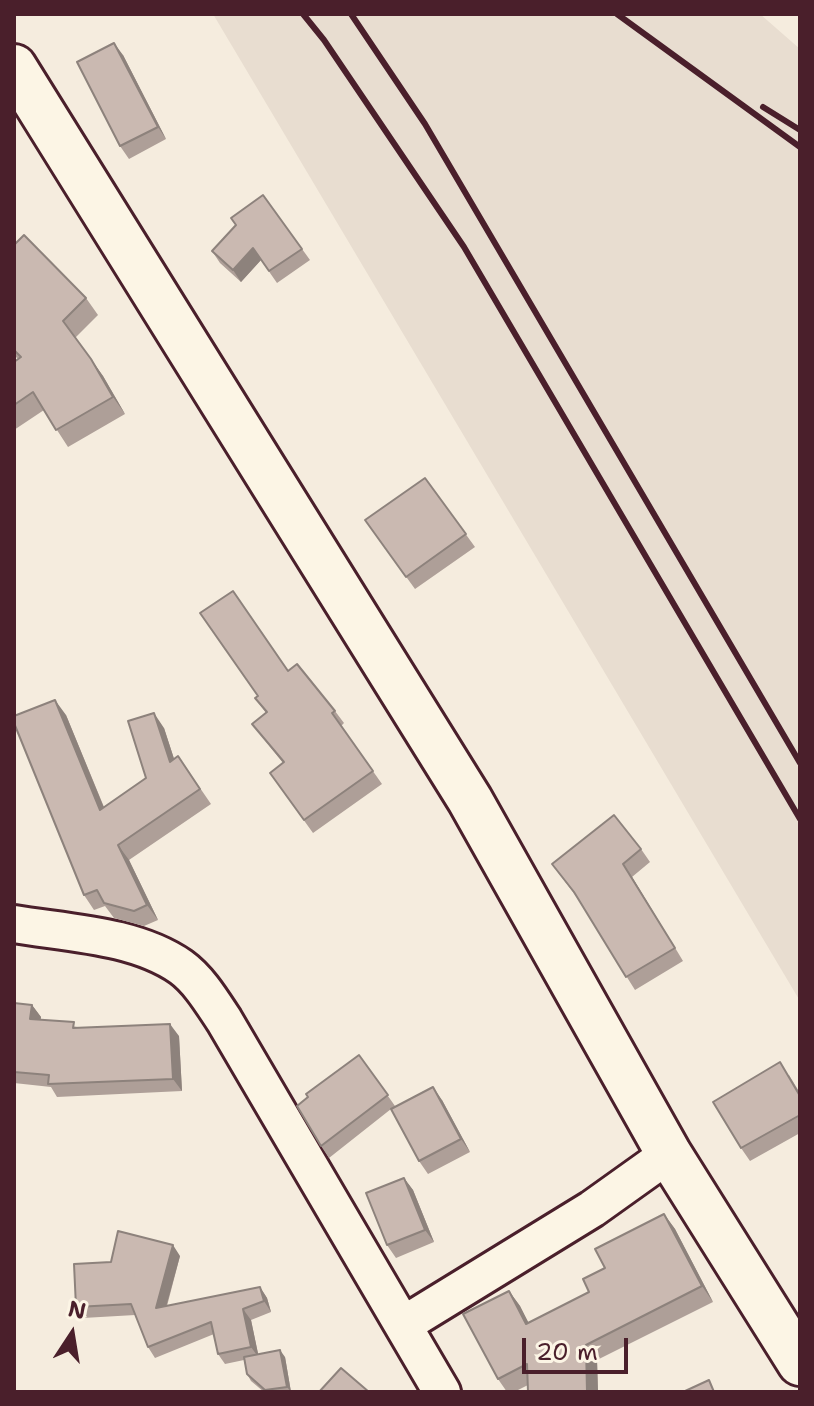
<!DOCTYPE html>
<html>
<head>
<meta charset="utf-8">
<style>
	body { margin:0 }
	#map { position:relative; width:814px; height:1406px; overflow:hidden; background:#f5ecde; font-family:"Shantell Sans",sans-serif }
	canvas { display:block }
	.frame { position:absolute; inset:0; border:16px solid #4a1f2b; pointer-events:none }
	.north { position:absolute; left:32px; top:1294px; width:80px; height:80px; -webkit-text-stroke:6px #fcf5e5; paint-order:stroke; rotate:12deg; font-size:22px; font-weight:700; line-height:32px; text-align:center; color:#4a1f2b }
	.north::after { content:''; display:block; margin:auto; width:28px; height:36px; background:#4a1f2b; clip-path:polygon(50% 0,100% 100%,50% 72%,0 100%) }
	.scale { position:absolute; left:522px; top:1338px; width:106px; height:36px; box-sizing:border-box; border:4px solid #4a1f2b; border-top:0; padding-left:10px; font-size:24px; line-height:28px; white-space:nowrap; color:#4a1f2b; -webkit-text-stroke:6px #fcf5e5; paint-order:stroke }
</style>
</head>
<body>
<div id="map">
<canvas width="814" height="1406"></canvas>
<div class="frame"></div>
<div class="north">N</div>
<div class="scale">20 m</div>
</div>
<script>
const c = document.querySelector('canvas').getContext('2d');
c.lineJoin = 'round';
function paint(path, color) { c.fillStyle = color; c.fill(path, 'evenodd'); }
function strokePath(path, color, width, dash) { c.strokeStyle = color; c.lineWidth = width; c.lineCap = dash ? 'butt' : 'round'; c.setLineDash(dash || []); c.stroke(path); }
paint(new Path2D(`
	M213 14H760L800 49V1001Z`), '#e8ddd0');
const minor = new Path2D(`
	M14 924C68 933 135 935 181 967 199 980 212 1002 224 1020L442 1392
	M403 1325 592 1209 669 1154`);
const secondary = new Path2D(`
	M14 67 470 800 669 1154 800 1363`);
strokePath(minor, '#4a1f2b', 42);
strokePath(secondary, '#4a1f2b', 50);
strokePath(minor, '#fcf5e5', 36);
strokePath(secondary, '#fcf5e5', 44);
strokePath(new Path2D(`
	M303 14 324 40 464 247 800 819
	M351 14 425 124 800 763
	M617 14 800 147
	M763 107 800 130`), '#4a1f2b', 6);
paint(new Path2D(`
	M123 55 166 139 129 159 120 146Z
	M263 195 310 260 277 283 261 260 241 282 220 263 212 251Z
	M14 245 86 298 98 315 75 338 103 376 125 414 68 447 44 410 14 430V362L18 359 14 355Z
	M425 478 475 547 415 589 365 520Z
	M255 698 335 711 344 723 341 726 382 784 313 833 270 773 283 763 252 724 266 713Z
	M66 715 104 807 146 778 164 728 174 759 178 756 211 804 129 860 158 920 144 926 114 918 105 906 94 910 84 895Z
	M641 849 650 862 632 877 683 961 635 990 578 899 552 864Z
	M14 1003 32 1005 41 1017 40 1020 77 1027 179 1036 182 1091 57 1097 51 1087 14 1083Z
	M359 1055 395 1106 442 1100 470 1152 428 1174 419 1161 391 1109 329 1158 321 1146Z
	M789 1075 800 1093V1133L750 1161 741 1148Z
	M404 1178 413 1190 434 1242 396 1258 387 1245Z
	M664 1214 675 1229 713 1302 597 1360 598 1392H528V1385L514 1392H507L498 1379 509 1291 520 1306 528 1323 589 1292 605 1268Z
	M180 1256 167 1306 260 1287 267 1298 271 1312 251 1320 258 1354 285 1357 291 1392H264L251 1381 247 1374 244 1360 225 1364 218 1354 214 1334 155 1358 148 1347 135 1315 83 1318 76 1307 111 1262Z`), '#ae9f98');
paint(new Path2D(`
	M114 43 123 55 166 139 158 127Z
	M253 248 261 260 241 282 233 270Z
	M91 359 103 376 125 414 113 397Z
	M55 700 66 715 111 825 100 810Z
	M154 713 164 728 180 777 170 762Z
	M118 845 129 860 158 920 147 905Z
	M623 864 632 877 683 961 675 948Z
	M32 1005 41 1017 39 1031 30 1019Z
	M170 1024 179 1036 182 1091 173 1079Z
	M433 1087 442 1100 470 1152 461 1139Z
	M404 1178 413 1190 434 1242 425 1230Z
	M664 1214 675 1229 713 1302 702 1286Z
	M173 1245 180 1256 163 1318 156 1308Z
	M260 1287 267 1298 271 1312 264 1301Z
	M509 1291 520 1306 537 1339 526 1324Z
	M243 1309 251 1320 259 1358 251 1347Z
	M586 1345 597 1360 598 1392H587Z
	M280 1350 285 1357 291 1392 287 1387Z`), '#8d827c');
const building = new Path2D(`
	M114 43 158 127 120 146 77 62Z
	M263 195 302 249 269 271 253 248 233 270 212 251 236 225 231 218Z
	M24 235 86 298 63 321 91 359 113 397 56 430 33 392 14 405V362L21 357 14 350V245Z
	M425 478 466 534 406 577 365 520Z
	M233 591 288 671 297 664 335 711 332 713 373 771 304 820 270 773 284 762 252 724 267 712 255 698 258 696 200 613Z
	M55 700 100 810 146 778 128 721 154 713 170 762 178 756 200 789 118 845 147 905 134 911 104 903 97 890 84 895 14 723V716Z
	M614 815 641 849 623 864 675 948 626 977 574 892 552 864Z
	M14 1003 32 1005 30 1019 74 1022 73 1028 170 1024 173 1079 48 1084 49 1075 14 1072Z
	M359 1055 388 1095 321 1146 297 1106 308 1097 306 1094Z
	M780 1062 800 1096V1115L741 1148 713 1102Z
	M433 1087 461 1139 419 1161 391 1109Z
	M404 1178 425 1230 387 1245 366 1193Z
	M664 1214 702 1286 586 1345 587 1392H528L527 1364 498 1379 463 1314 509 1291 526 1324 589 1292 583 1279 605 1268 595 1249Z
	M118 1231 173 1245 156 1308 260 1287 264 1301 243 1309 251 1347 218 1354 211 1322 148 1347 131 1304 76 1307 74 1264 111 1262Z
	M280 1350 287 1387 265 1390 247 1374 244 1357Z
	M341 1368 369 1392H319Z
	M709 1380 714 1392H683Z`);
paint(building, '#cab9b1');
strokePath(building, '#8d827c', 2);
</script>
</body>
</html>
